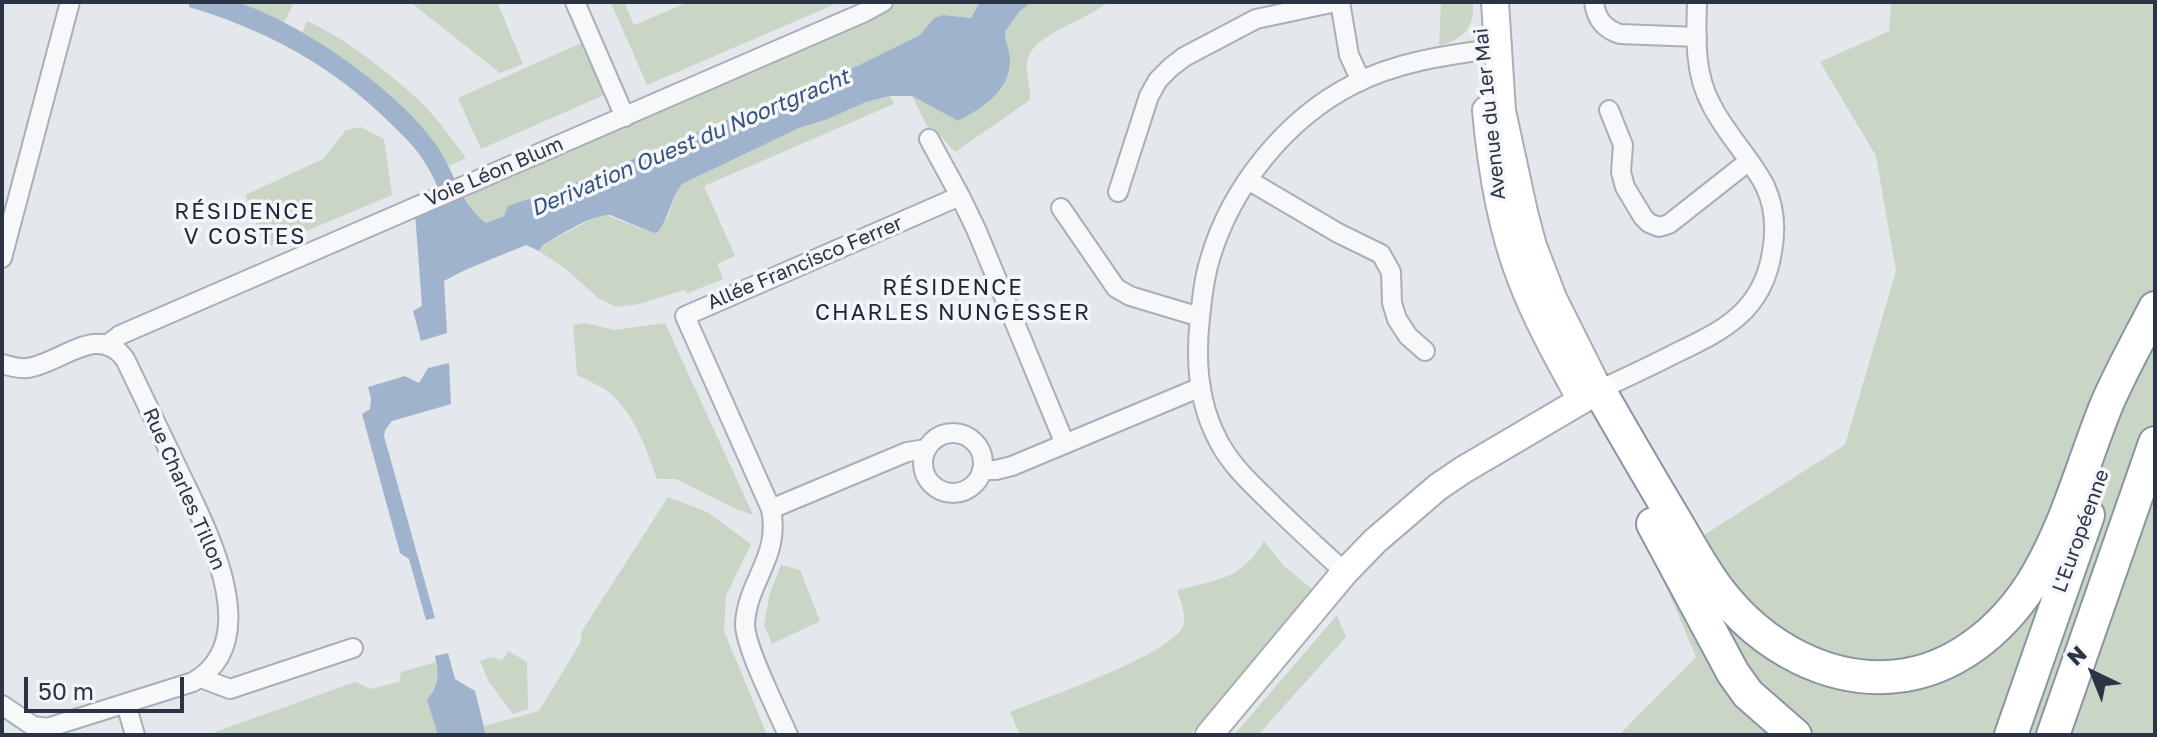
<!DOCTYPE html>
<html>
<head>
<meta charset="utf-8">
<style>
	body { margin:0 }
	#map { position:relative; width:2157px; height:737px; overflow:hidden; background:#e4e7ec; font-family:"Golos Text",sans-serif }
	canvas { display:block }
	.frame { position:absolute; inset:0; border:4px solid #2b3445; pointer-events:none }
	.north { position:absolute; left:2053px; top:633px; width:80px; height:80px; -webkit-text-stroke:6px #f4f6f9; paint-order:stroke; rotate:317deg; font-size:22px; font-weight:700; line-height:32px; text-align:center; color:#2b3445 }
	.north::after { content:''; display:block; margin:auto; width:28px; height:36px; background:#2b3445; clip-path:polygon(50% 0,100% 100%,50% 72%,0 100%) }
	.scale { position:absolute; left:24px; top:677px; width:160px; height:36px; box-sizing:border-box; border:4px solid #2b3445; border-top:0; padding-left:10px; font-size:24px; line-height:28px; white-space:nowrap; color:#2b3445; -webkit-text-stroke:6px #f4f6f9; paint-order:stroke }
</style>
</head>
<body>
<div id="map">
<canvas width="2157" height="737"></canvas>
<div class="frame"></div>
<div class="north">N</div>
<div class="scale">50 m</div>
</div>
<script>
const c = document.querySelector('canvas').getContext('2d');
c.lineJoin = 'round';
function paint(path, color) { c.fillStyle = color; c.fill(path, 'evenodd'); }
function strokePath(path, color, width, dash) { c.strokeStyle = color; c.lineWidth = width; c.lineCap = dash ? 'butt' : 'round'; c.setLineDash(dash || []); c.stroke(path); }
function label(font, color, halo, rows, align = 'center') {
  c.font = font + ' "Golos Text",sans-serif'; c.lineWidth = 7; c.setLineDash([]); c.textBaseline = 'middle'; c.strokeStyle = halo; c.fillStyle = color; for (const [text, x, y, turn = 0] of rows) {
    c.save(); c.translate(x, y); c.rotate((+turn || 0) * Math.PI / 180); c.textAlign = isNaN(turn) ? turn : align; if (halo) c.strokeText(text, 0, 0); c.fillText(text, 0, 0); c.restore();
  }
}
paint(new Path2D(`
	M236 2H294L284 23Z
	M410 2H497L523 64 500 73Z
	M613 2H624L634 25 689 2H840L647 85 611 3Z
	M896 2H980L971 18 943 15 935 18 920 35 857 66 541 197 525 200 509 206 504 216 486 223 475 215 463 194 886 9Z
	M1032 2H1108C1087 21 1033 33 1027 61 1025 73 1031 87 1030 100L955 152 935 130H929L912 96 958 121C982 108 1008 93 1010 63 1011 52 1005 42 1005 32L1019 12Z
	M1441 2H1473C1475 28 1463 39 1439 46Z
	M1891 2H2155V735H1619L1696 657 1657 565 1845 445 1896 271 1876 156 1820 62 1889 31Z
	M307 21C344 38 379 65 410 92 432 111 449 135 466 158L449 166C416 109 358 66 302 33Z
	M581 43 604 95 481 149 458 98Z
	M890 96 894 104 704 186 735 256 717 264 723 279 688 293 684 290 639 304 616 307 598 298 566 269 539 251 543 245 594 218 605 215 654 233 667 218 678 189 682 184 799 128 828 119 866 102Z
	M361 127 384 139 392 195 266 248 245 195 323 159 346 130Z
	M585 323 615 330 665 323 753 515 734 508 676 479H657C645 447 635 412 606 390 597 384 586 380 577 375L573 325Z
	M668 497 707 512 751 544 726 596 724 631 767 735H487L484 726 539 711 580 643 582 631Z
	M1264 541 1283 565 1313 590 1190 735H1020L1010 712C1041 699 1172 655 1183 626 1187 615 1180 601 1177 590 1216 580 1241 580 1264 541Z
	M781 565 800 570 820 621 772 644 764 625 770 593Z
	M1337 615 1346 637 1258 735H1234Z
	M508 651 527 662 528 709 513 714 489 682 480 661 491 657 501 660 506 656Z
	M436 662C439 677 436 687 427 700L438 735H216L215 732 355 682 371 689 399 682 401 672Z`), '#c9d6c5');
paint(new Path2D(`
	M189 2C205 2 224 0 239 3 302 23 400 92 437 146 454 171 461 205 486 223L504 216 508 206 525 200 541 197 857 66 920 35 934 18 943 15 971 18 980 2H1032L1019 12 1005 32C1005 42 1011 52 1010 63 1008 93 982 108 958 121L912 96H890L866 102 828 119 799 128 682 184C671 198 669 217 658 232L654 233 610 215C590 215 561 235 543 245L539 251 526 245 465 270 444 281 447 333 421 341 413 311 422 306 415 213 444 202C438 188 433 175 425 163 416 147 402 135 389 122 333 66 264 29 189 7Z
	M449 363 451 404 392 421 385 430 384 436 435 618 426 620 409 559 400 553 362 414 370 409 371 399 368 387 405 376 419 383 428 368Z
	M448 653 455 679 475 691 486 735H438L427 700C439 684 439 675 435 656Z`), '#9fb4cc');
const street = new Path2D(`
	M575 2 625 117
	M1340 2 1349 55 1361 81
	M1594 2C1596 19 1604 29 1620 34L1697 37
	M1609 110 1623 145 1621 172 1625 187 1643 217 1649 223 1659 227 1669 224 1749 161
	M929 139 960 196
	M1248 180 1338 233 1381 254 1391 272 1392 303 1397 319 1408 336 1425 351
	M1118 192 1149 96 1158 80 1171 67 1184 57 1256 19 1336 2
	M1061 208 1116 288 1130 296 1200 317
	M2 258 70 2
	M107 345 120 335 865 12 883 2
	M2 364C10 366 18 369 27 368 60 364 98 322 125 359 142 394 159 430 176 465 201 519 270 639 193 682L47 728 33 726 2 705
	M1599 390C1625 378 1651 366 1676 353 1725 330 1763 310 1772 252 1776 230 1775 207 1765 186 1750 157 1725 133 1711 104 1694 73 1696 36 1697 2
	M923 463a30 30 0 1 1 60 0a30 30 0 1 1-60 0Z
	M982 470H996L1012 466 1201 387
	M771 509 907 452 926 449
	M1345 572C1321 551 1297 528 1274 506 1254 486 1232 467 1219 442 1198 404 1195 361 1200 318 1202 298 1204 278 1210 259 1231 187 1286 119 1352 85 1398 61 1448 55 1498 48
	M201 678 230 689 353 648
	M126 704 135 735
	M788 735C777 710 745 647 745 624 747 581 781 557 771 509L685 316 960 196 976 229 1065 444`);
const secondary = new Path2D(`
	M1486 110C1491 167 1500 225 1521 279 1537 321 1559 360 1581 400
	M1209 735 1345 572 1375 541 1438 487 1463 470 1599 390 1553 298 1533 246 1524 212 1502 111 1495 2`);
const highway = new Path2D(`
	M1599 390C1622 430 1645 470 1669 510 1685 536 1699 564 1717 588 1761 647 1832 687 1906 675 1963 665 2009 623 2037 575 2068 522 2083 463 2106 406 2120 373 2138 341 2155 308
	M1653 524 1733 673 1748 694 1795 735
	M2011 735 2088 515
	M2053 735 2155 443`);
strokePath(street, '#a9aeb7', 22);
strokePath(secondary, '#a9aeb7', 30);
strokePath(highway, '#8b94a3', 36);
strokePath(street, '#f7f8fa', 18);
strokePath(secondary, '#fff', 26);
strokePath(highway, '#fff', 32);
label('20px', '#2b3445', '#f4f6f9', [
	["Avenue du 1er Mai",1490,114,-96],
	["Voie Léon Blum",494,172,-23],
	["Allée Francisco Ferrer",805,263,-23],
	["Rue Charles Tillon",184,489,66],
	["L'Européenne",2081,531,-70]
]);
label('italic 22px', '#34527a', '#f4f6f9', [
	["Derivation Ouest du Noortgracht",690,143,-23]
]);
c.letterSpacing = '2px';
label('22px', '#1d2536', '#f4f6f9', [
	["RÉSIDENCE",245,212],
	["V COSTES",245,237],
	["RÉSIDENCE",953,288],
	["CHARLES NUNGESSER",953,313]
]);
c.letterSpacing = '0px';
</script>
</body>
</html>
